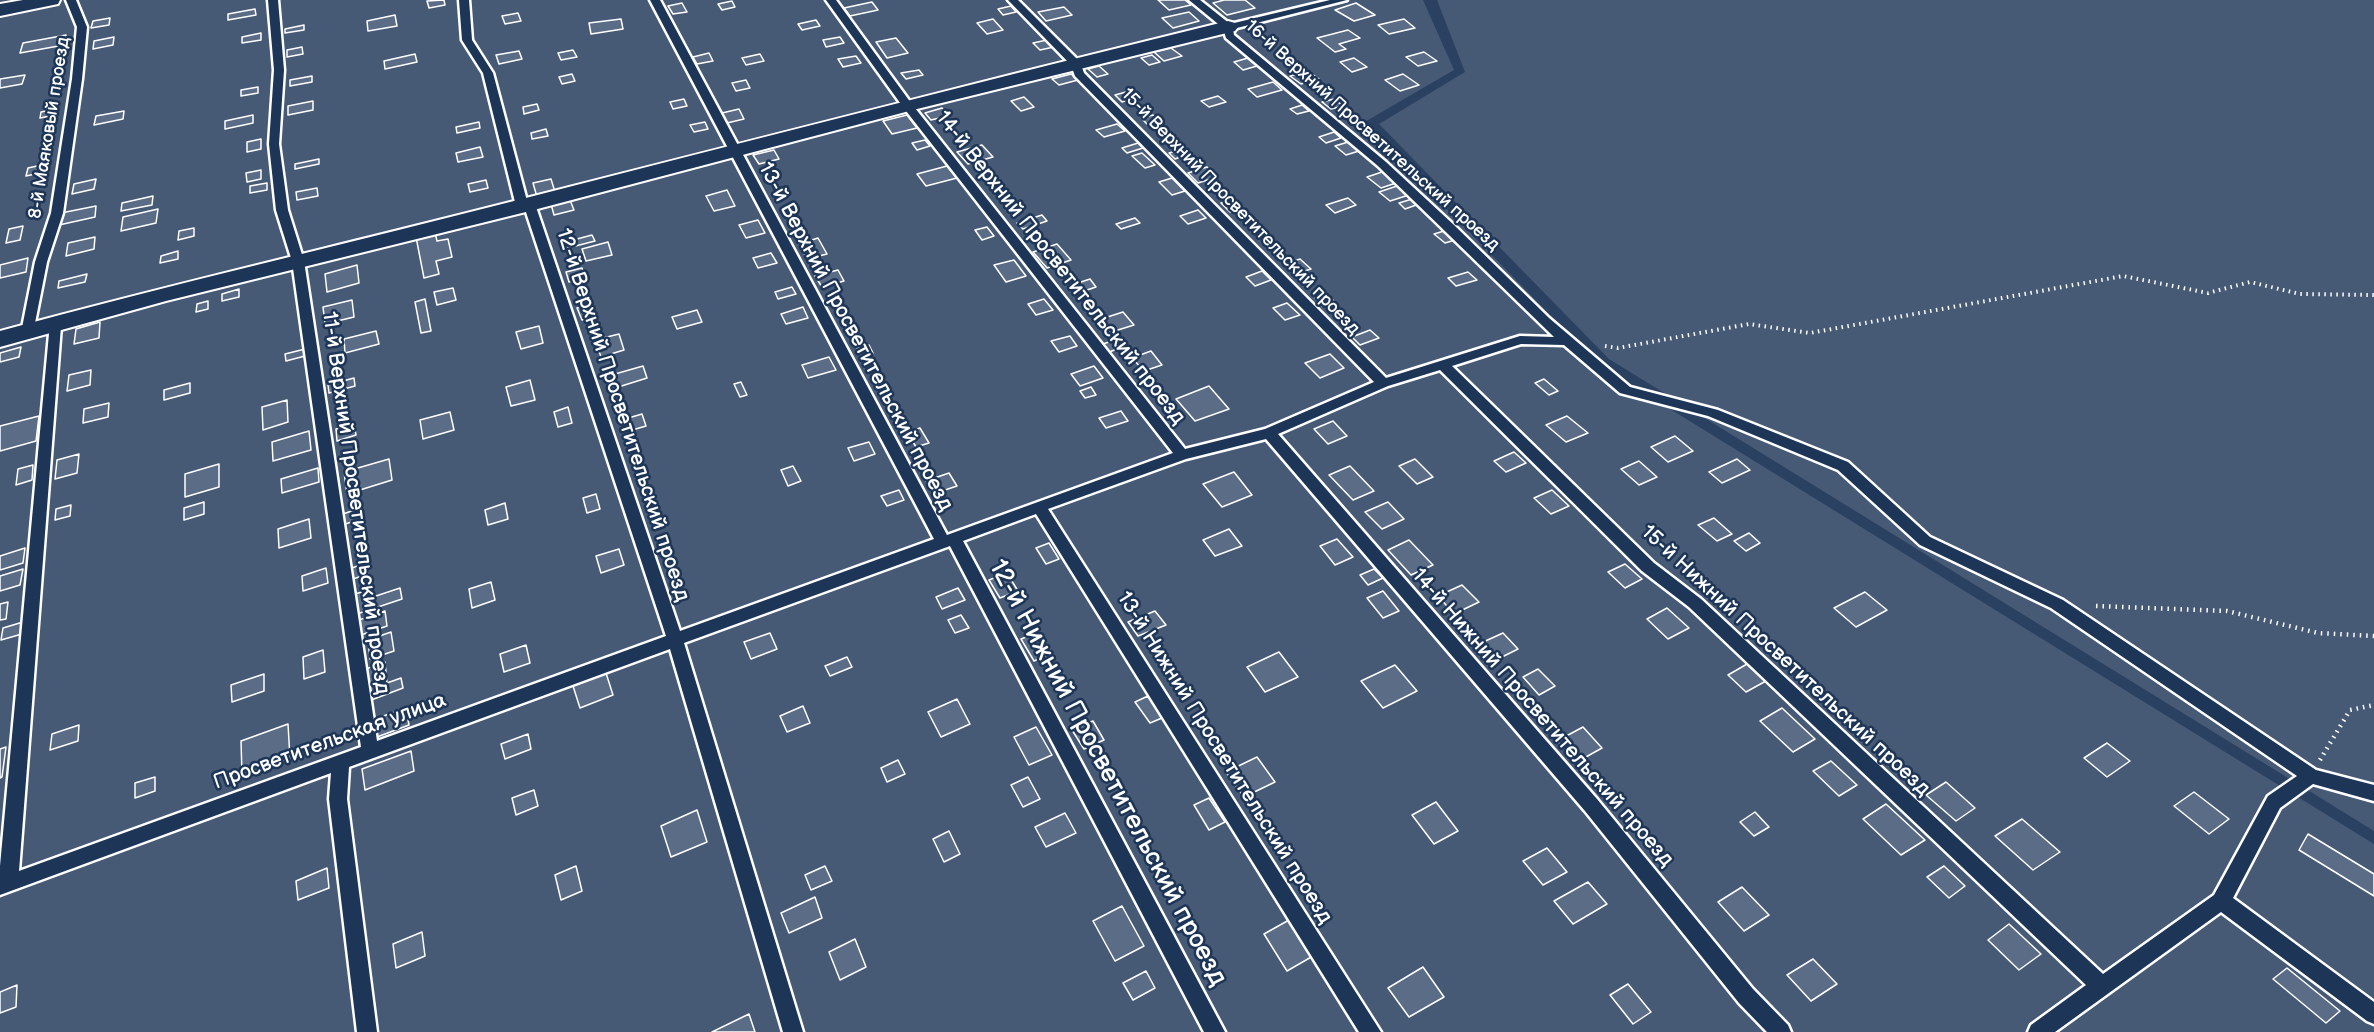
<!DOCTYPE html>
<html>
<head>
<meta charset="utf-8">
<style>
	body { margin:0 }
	canvas { display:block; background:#2a4161 }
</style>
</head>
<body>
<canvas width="2374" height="1032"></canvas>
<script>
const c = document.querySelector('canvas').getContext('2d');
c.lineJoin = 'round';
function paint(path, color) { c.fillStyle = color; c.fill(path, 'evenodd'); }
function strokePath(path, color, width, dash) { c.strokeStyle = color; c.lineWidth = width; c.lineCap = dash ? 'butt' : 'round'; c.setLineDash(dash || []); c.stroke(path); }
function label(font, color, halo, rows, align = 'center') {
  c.font = font + ' "Balsamiq Sans",sans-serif'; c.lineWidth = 5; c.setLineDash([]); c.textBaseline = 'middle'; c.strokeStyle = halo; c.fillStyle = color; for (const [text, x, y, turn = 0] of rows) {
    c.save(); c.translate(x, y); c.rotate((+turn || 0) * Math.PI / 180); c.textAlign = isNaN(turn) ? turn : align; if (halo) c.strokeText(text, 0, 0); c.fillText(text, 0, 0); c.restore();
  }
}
paint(new Path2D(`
	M0 0H1423L1454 70 1363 123 1599 365 2374 844V1032H0Z
	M1437 0H2374V831L1609 359 1379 124 1465 72Z`), '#465975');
const building = new Path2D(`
	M444 0 445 5 429 8 427 1Z
	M1158 0H1185L1191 5 1169 10Z
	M1224 0H1245L1255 8 1227 15 1213 3Z
	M732 1 735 7 722 10 718 4Z
	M872 2 878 10 850 16 844 8Z
	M682 3 687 12 673 14 668 6Z
	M1356 3 1375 15 1354 21 1335 10Z
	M1011 6 1016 12 1003 15 998 9Z
	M1064 7 1072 15 1046 21 1038 12Z
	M255 9 256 15 228 20V14Z
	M1189 12 1199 21 1173 28 1162 18Z
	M518 13 521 21 505 24 502 16Z
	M395 15 397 26 368 31 367 21Z
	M110 18 109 25 91 28 93 21Z
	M621 19 623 29 591 34 589 23Z
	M993 19 1003 30 987 34 977 23Z
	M1404 19 1415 28 1389 34 1378 25Z
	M816 20 820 26 802 30 798 24Z
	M304 25V30L285 33V29Z
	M1348 30 1360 38 1339 44 1346 49 1335 52 1317 38Z
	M261 33V40L242 43V37Z
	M66 35 64 45 20 53 23 43Z
	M114 37 113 45 93 49 94 41Z
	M840 37 844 43 826 47 823 40Z
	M896 38 908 53 887 58 876 42Z
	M1047 40 1054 47 1040 50 1033 43Z
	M302 47 303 54 287 57V50Z
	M1171 48 1182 56 1164 61 1154 52Z
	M573 50 577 57 561 60 558 53Z
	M519 51 522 59 499 64 496 55Z
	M1424 52 1437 61 1418 66 1406 57Z
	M709 53 713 61 697 64 693 57Z
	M415 54 417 62 385 69 384 61Z
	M760 54 764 61 746 65 742 58Z
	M1152 55 1160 62 1149 65 1141 58Z
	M856 56 861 63 843 67 838 59Z
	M1248 58 1257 66 1243 70 1234 62Z
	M1354 58 1367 67 1352 72 1340 62Z
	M1099 66 1108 74 1097 77 1088 69Z
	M919 70 923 75 906 79 901 73Z
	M1308 71 1319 79 1301 84 1290 76Z
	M572 74 575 81 562 84 559 77Z
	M1071 74 1078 80 1059 85 1052 79Z
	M1403 74 1419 85 1400 91 1385 80Z
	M25 75 22 84 0 88V79Z
	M312 76V82L290 86V80Z
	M746 80 750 88 736 91 732 83Z
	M1273 82 1282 90 1257 97 1248 89Z
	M258 87V93L241 96V90Z
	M1126 92 1133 98 1122 102 1115 95Z
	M1218 96 1226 102 1209 107 1201 101Z
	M1024 97 1034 107 1021 111 1011 101Z
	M684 99 687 106 673 109 670 102Z
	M1334 99 1343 106 1331 109 1322 102Z
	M313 101V110L288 115V106Z
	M537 104 539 110 524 114 523 107Z
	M1302 105 1309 111 1297 114 1290 109Z
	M942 108 948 116 931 120 925 113Z
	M56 109 55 115 40 118 41 112Z
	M739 109 744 119 727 123 722 113Z
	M124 111 123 119 94 125 96 116Z
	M253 115V123L225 129V121Z
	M907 115 917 128 892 134 883 121Z
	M1153 115 1162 122 1149 126 1141 118Z
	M479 122 480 128 457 133 456 127Z
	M705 122 708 129 694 132 690 125Z
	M1117 124 1125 131 1104 137 1096 130Z
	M546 129 548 136 532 139 531 133Z
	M1334 132 1341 138 1326 143 1319 137Z
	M261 139V149L247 152V142Z
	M925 140 930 146 917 150 912 143Z
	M1348 142 1359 151 1346 155 1335 146Z
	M1138 143 1143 148 1127 153 1122 148Z
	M982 145 993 157 968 164 957 152Z
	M480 147 483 157 458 162 456 153Z
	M1183 149 1189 154 1175 159 1169 153Z
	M774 150 779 159 759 164 753 155Z
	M1142 153 1155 165 1145 168 1132 156Z
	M319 159V164L295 169V164Z
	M46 164 45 172 26 176 28 168Z
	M947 166 957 178 926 186 917 174Z
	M1207 167 1217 177 1198 183 1188 173Z
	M261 170V179L247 182 246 173Z
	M1382 172 1396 183 1381 188 1367 177Z
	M1172 178 1185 191 1172 195 1159 182Z
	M96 179 94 189 72 194 74 184Z
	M551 179 555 192 537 197 533 183Z
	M486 180 488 188 470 192 468 184Z
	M267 183V190L250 193V186Z
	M1397 186 1409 195 1390 201 1379 192Z
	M317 188 318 196 297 200 296 192Z
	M727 190 735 206 714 211 706 196Z
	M153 196 152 205 121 211 122 203Z
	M1348 198 1356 205 1335 213 1326 205Z
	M1412 199 1419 204 1405 209 1399 203Z
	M570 200 574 210 554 215 551 204Z
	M1233 200 1242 209 1230 212 1221 203Z
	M96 206 95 217 59 225 61 213Z
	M158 209 156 223 121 231 123 217Z
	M1198 210 1206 218 1188 224 1180 216Z
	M1042 215 1047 221 1023 229 1017 223Z
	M1135 218 1140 223 1121 229 1116 224Z
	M758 220 765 233 746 238 739 225Z
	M23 226 20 240 6 243 9 229Z
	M987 227 994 236 982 240 975 230Z
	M194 228V236L178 240 179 231Z
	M1444 231 1455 240 1445 243 1434 234Z
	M435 232 437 241 448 239 452 257 436 261 439 274 424 278 416 237Z
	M592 235 595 241 564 249 562 243Z
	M95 237 94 249 66 256 68 243Z
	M818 238 827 254 807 259 799 244Z
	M608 242 612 255 586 261 582 249Z
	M1057 244 1071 260 1047 268 1033 252Z
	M178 251V259L160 263 161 256Z
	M771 253 777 263 758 268 753 258Z
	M28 258 26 272 0 278V265Z
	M1300 259 1311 269 1295 274 1285 264Z
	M1014 260 1026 276 1006 282 994 265Z
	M357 265 359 283 327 292 325 274Z
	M582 268 585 278 569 282 566 272Z
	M838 270 844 281 822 287 815 276Z
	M1262 271 1271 280 1255 286 1246 277Z
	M1468 272 1477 280 1456 286 1448 278Z
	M87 274 85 282 58 288 59 281Z
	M1090 279 1096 287 1075 294 1069 286Z
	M792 287 796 294 778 299 775 292Z
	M453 288 456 300 437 305 434 292Z
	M239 289V297L222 301V294Z
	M1326 294 1334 301 1322 306 1315 298Z
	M425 299 431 331 421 333 415 302Z
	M1044 299 1053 310 1036 315 1028 304Z
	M352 300 354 317 325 324 323 307Z
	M208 301V309L196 312 197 304Z
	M1287 303 1300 315 1285 320 1273 308Z
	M592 304 596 316 582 320 577 308Z
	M803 307 808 318 786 324 781 314Z
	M697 310 702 322 677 329 672 317Z
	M1123 312 1134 325 1105 334 1095 321Z
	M100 322 99 338 74 344 76 329Z
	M539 326 543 343 521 349 516 332Z
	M1370 330 1379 338 1360 345 1352 337Z
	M376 331 379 344 345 353 344 339Z
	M619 334 624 350 601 357 595 340Z
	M1070 336 1077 346 1059 352 1051 341Z
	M1120 338 1126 346 1109 352 1103 344Z
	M869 345 873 353 861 356 857 348Z
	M21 347 19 357 0 362V353Z
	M305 349V356L286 361 285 354Z
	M1151 351 1162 365 1144 371 1132 358Z
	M1330 354 1344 368 1320 378 1305 363Z
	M829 357 836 370 808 378 802 365Z
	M643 366 647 378 612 389 608 376Z
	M1094 366 1103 378 1080 386 1071 374Z
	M91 370 90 385 67 391 69 375Z
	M354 378 355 386 329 393 328 385Z
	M1544 379 1558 391 1549 395 1535 383Z
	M530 380 535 400 511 406 506 387Z
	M741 382 747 395 740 397 734 384Z
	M190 383V393L164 400V390Z
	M1209 386 1229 409 1195 421 1176 399Z
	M1091 387 1096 395 1085 398 1080 391Z
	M287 400 288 422 263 430 262 407Z
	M109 403 108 417 83 423 84 409Z
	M568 407 572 423 558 427 554 412Z
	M1121 411 1128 421 1106 428 1099 418Z
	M450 412 454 430 423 439 420 420Z
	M642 414 646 426 629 431 625 419Z
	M39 416 36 441 0 451V426Z
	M1567 416 1588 433 1566 442 1546 425Z
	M1333 421 1347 436 1328 444 1314 429Z
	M354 423 356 435 337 441 336 429Z
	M920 428 929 443 916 447 907 432Z
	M309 431 311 450 273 461 272 442Z
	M1675 436 1693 451 1668 462 1651 447Z
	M869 442 875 454 854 461 848 448Z
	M1514 452 1526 463 1506 472 1494 461Z
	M79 454 77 473 55 479 57 460Z
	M389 459 392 480 347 494 344 472Z
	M1415 459 1433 477 1417 484 1399 466Z
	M1737 459 1750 470 1722 483 1709 472Z
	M1639 461 1657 477 1639 485 1621 469Z
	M219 464V487L185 497V474Z
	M33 465 32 480 16 485 18 469Z
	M793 466 801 481 788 486 781 470Z
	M1350 466 1374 491 1353 500 1329 475Z
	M318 468 319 482 282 493 281 479Z
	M1234 472 1252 495 1222 507 1203 484Z
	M949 473 957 486 933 494 926 481Z
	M899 490 904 500 887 506 881 496Z
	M1552 490 1569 506 1551 514 1534 498Z
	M596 494 600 509 587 513 583 498Z
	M204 502V514L184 520V508Z
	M1388 502 1404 519 1382 529 1365 512Z
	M505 503 508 519 488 525 485 510Z
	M71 505 70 516 55 520 56 509Z
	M360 508 362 519 345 524 343 514Z
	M1714 518 1732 534 1717 541 1698 525Z
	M309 519 311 538 279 548 278 529Z
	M1229 529 1242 546 1215 556 1203 540Z
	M1749 533 1760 543 1746 551 1734 541Z
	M1337 539 1353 557 1335 565 1320 546Z
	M1409 540 1433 565 1411 575 1388 550Z
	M1049 543 1059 559 1046 564 1036 548Z
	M25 548 23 563 0 570V556Z
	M619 549 624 565 601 573 596 556Z
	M366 563 368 574 350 580 349 569Z
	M1625 564 1642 579 1625 588 1608 572Z
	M326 568 328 583 303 591 302 576Z
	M23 569 20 585 0 591V576Z
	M1374 569 1383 578 1368 585 1360 575Z
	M1007 573 1018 591 1000 598 989 580Z
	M491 582 495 600 472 608 469 589Z
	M1462 585 1479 602 1454 614 1438 596Z
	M400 588 402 599 357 614 355 594 372 589 373 597Z
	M958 588 965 600 942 609 936 597Z
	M1383 591 1399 611 1383 618 1367 598Z
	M1865 592 1887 610 1856 627 1834 608Z
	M8 602 6 619 0 620V604Z
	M1667 608 1689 628 1668 639 1647 619Z
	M385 611 387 626 361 635 359 620Z
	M1155 611 1166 625 1138 636 1128 622Z
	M961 615 969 628 955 633 948 620Z
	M23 622 22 634 1 640 3 628Z
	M391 632 394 651 370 659 368 640Z
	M1039 632 1052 653 1034 661 1021 639Z
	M770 633 777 649 751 659 744 642Z
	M1503 633 1518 649 1496 660 1481 643Z
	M526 645 530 663 504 672 500 654Z
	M323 650 325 672 304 679 303 657Z
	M1279 652 1298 677 1265 692 1247 667Z
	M847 657 852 667 830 676 825 666Z
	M385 662 387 683 401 678 403 688 366 702 363 670Z
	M1747 664 1766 681 1746 692 1728 675Z
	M1395 665 1417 691 1383 708 1361 681Z
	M1538 669 1555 686 1539 695 1523 677Z
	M606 673 613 695 580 708 573 686Z
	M264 674V691L232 702 231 685Z
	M1148 696 1162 718 1150 723 1135 702Z
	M957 699 970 724 941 737 928 712Z
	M803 706 810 723 787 732 780 716Z
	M406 708 409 725 377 737 375 719Z
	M1782 708 1815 739 1793 752 1760 721Z
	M1093 721 1104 740 1084 749 1072 730Z
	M288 724 290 758 242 775 241 741Z
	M79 725 78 741 50 750 52 734Z
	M1036 727 1052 755 1029 765 1014 737Z
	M1583 727 1602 748 1577 762 1557 741Z
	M528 734 531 749 505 759 501 744Z
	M2107 743 2130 761 2107 777 2084 758Z
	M6 747 2 777 0 778V749Z
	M411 751 414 771 365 790 362 769Z
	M1257 757 1275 782 1244 797 1226 772Z
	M898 760 905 774 887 782 881 768Z
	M1831 761 1857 785 1839 796 1813 771Z
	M155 777V791L135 798V783Z
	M1028 777 1040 799 1023 807 1011 785Z
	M1946 782 1975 808 1956 821 1926 795Z
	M534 790 538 806 516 815 512 798Z
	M2194 792 2229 819 2209 834 2174 806Z
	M1209 798 1225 822 1209 830 1194 805Z
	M1436 802 1458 831 1434 844 1412 815Z
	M1886 804 1925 840 1901 855 1863 819Z
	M697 810 707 842 671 857 661 826Z
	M1755 812 1769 827 1754 836 1740 822Z
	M1065 813 1076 833 1046 847 1035 827Z
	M2022 819 2060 852 2033 870 1995 836Z
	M949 831 960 854 944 862 933 839Z
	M2308 834 2374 874V896L2299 850Z
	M1547 848 1567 872 1543 885 1523 861Z
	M576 866 582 891 561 900 555 875Z
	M825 866 832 881 811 890 805 875Z
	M1944 866 1965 886 1949 898 1927 877Z
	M327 868 329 888 298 900 296 881Z
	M1588 882 1607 904 1573 924 1554 901Z
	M1742 887 1769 915 1744 931 1718 902Z
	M815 897 822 918 789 933 781 913Z
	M1122 906 1144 946 1115 961 1093 921Z
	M1289 920 1313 956 1287 971 1264 934Z
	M2009 924 2041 954 2019 970 1988 940Z
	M422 932 425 956 396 968 393 944Z
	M855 939 866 967 840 980 829 952Z
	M1813 959 1837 984 1811 1001 1787 975Z
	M1423 967 1444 997 1409 1017 1388 988Z
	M2287 968 2340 1011 2326 1023 2273 979Z
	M1146 971 1155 988 1133 1000 1123 983Z
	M1628 984 1651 1012 1633 1024 1610 995Z
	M17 985 16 1007 0 1013V992Z
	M749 1014 755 1032H712Z`);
paint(building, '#5b6c86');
strokePath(building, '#fff', 1.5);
const service = new Path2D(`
	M66 0H76L87 27 82 79 63 213 47 262 33 333 27 337 21 333 35 262 51 213 72 79 77 27Z
	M268 0H278L284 70 279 144 288 210 304 261 377 741 666 636 525 209 516 206 483 73 462 40 459 0H469L472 40 493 73 527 201 535 204 680 631 934 539 650 0H660L947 535 1173 453 903 107 826 0H836L911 103 1185 449 1265 429 1374 382 1075 76 1071 65 1008 0H1018L1080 62 1084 73 1386 378 1520 336 1554 337 1378 166 1226 38 1223 28 1189 0H1200L1230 24 1330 0H1347L1233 29 1234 35 1386 162 1454 225 1549 318 1630 387 1718 410 1848 462 1930 537 2063 600 2316 770 2374 785V801L2313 784 2280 808 2233 898 2374 1002V1024L2367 1021 2221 912 2055 1032H2028L2031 1025 2086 985 1689 607 1642 571 1440 370 1388 386 1278 434 1597 799 1753 989 1788 1025 1791 1032H1767L1739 1003 1585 811 1266 439 1186 459 1048 509 1381 1032H1359L1036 514 963 541 1225 1032H1204L950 546 684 643 803 1032H783L670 649 349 767 347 799 377 1032H357L329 799 331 773 0 895V866L50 323 55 322 61 326 19 871 361 747 292 261 276 210 269 144 274 70ZM1521 344 1564 345 1620 393 1708 416 1838 470 1920 545 2051 608 2297 776 2268 796 2214 895 2103 974 1701 599 1654 563 1452 366Z`);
const minor = new Path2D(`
	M23 0H60L58 4 0 16V4Z
	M1228 21 1235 23 1238 27 1235 31 913 110 530 211 166 301 0 347V331C172 284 346 244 518 200 755 139 991 79 1228 21Z`);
strokePath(service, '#fff', 5);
strokePath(minor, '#fff', 4);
strokePath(new Path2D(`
	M1605 346 1618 348 1749 324 1810 333 2123 276 2208 293 2250 282 2300 294 2374 295`), '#fff', 4, [1.5, 4.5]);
strokePath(new Path2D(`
	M2096 606 2227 611 2318 633 2374 636
	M2320 760 2350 710 2374 705`), '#fff', 4.5, [1.5, 5]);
paint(service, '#1d3557');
paint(minor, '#1d3557');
label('18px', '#fff', '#1d3557', [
	["8-й Маяковый проезд",50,128,-81],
	["16-й Верхний Просветительский проезд",1372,136,42],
	["15-й Верхний Просветительский проезд",1240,212,46]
]);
label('21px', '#fff', '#1d3557', [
	["14-й Верхний Просветительский проезд",1060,268,52],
	["13-й Верхний Просветительский проезд",855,337,62],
	["12-й Верхний Просветительский проезд",622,415,72],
	["11-й Верхний Просветительский проезд",355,503,82],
	["15-й Нижний Просветительский проезд",1785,661,43],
	["14-й Нижний Просветительский проезд",1542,718,49],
	["Просветительская улица",330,742,-20],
	["13-й Нижний Просветительский проезд",1224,758,58]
]);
label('26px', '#fff', '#1d3557', [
	["12-й Нижний Просветительский проезд",1107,773,62]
]);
</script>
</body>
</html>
